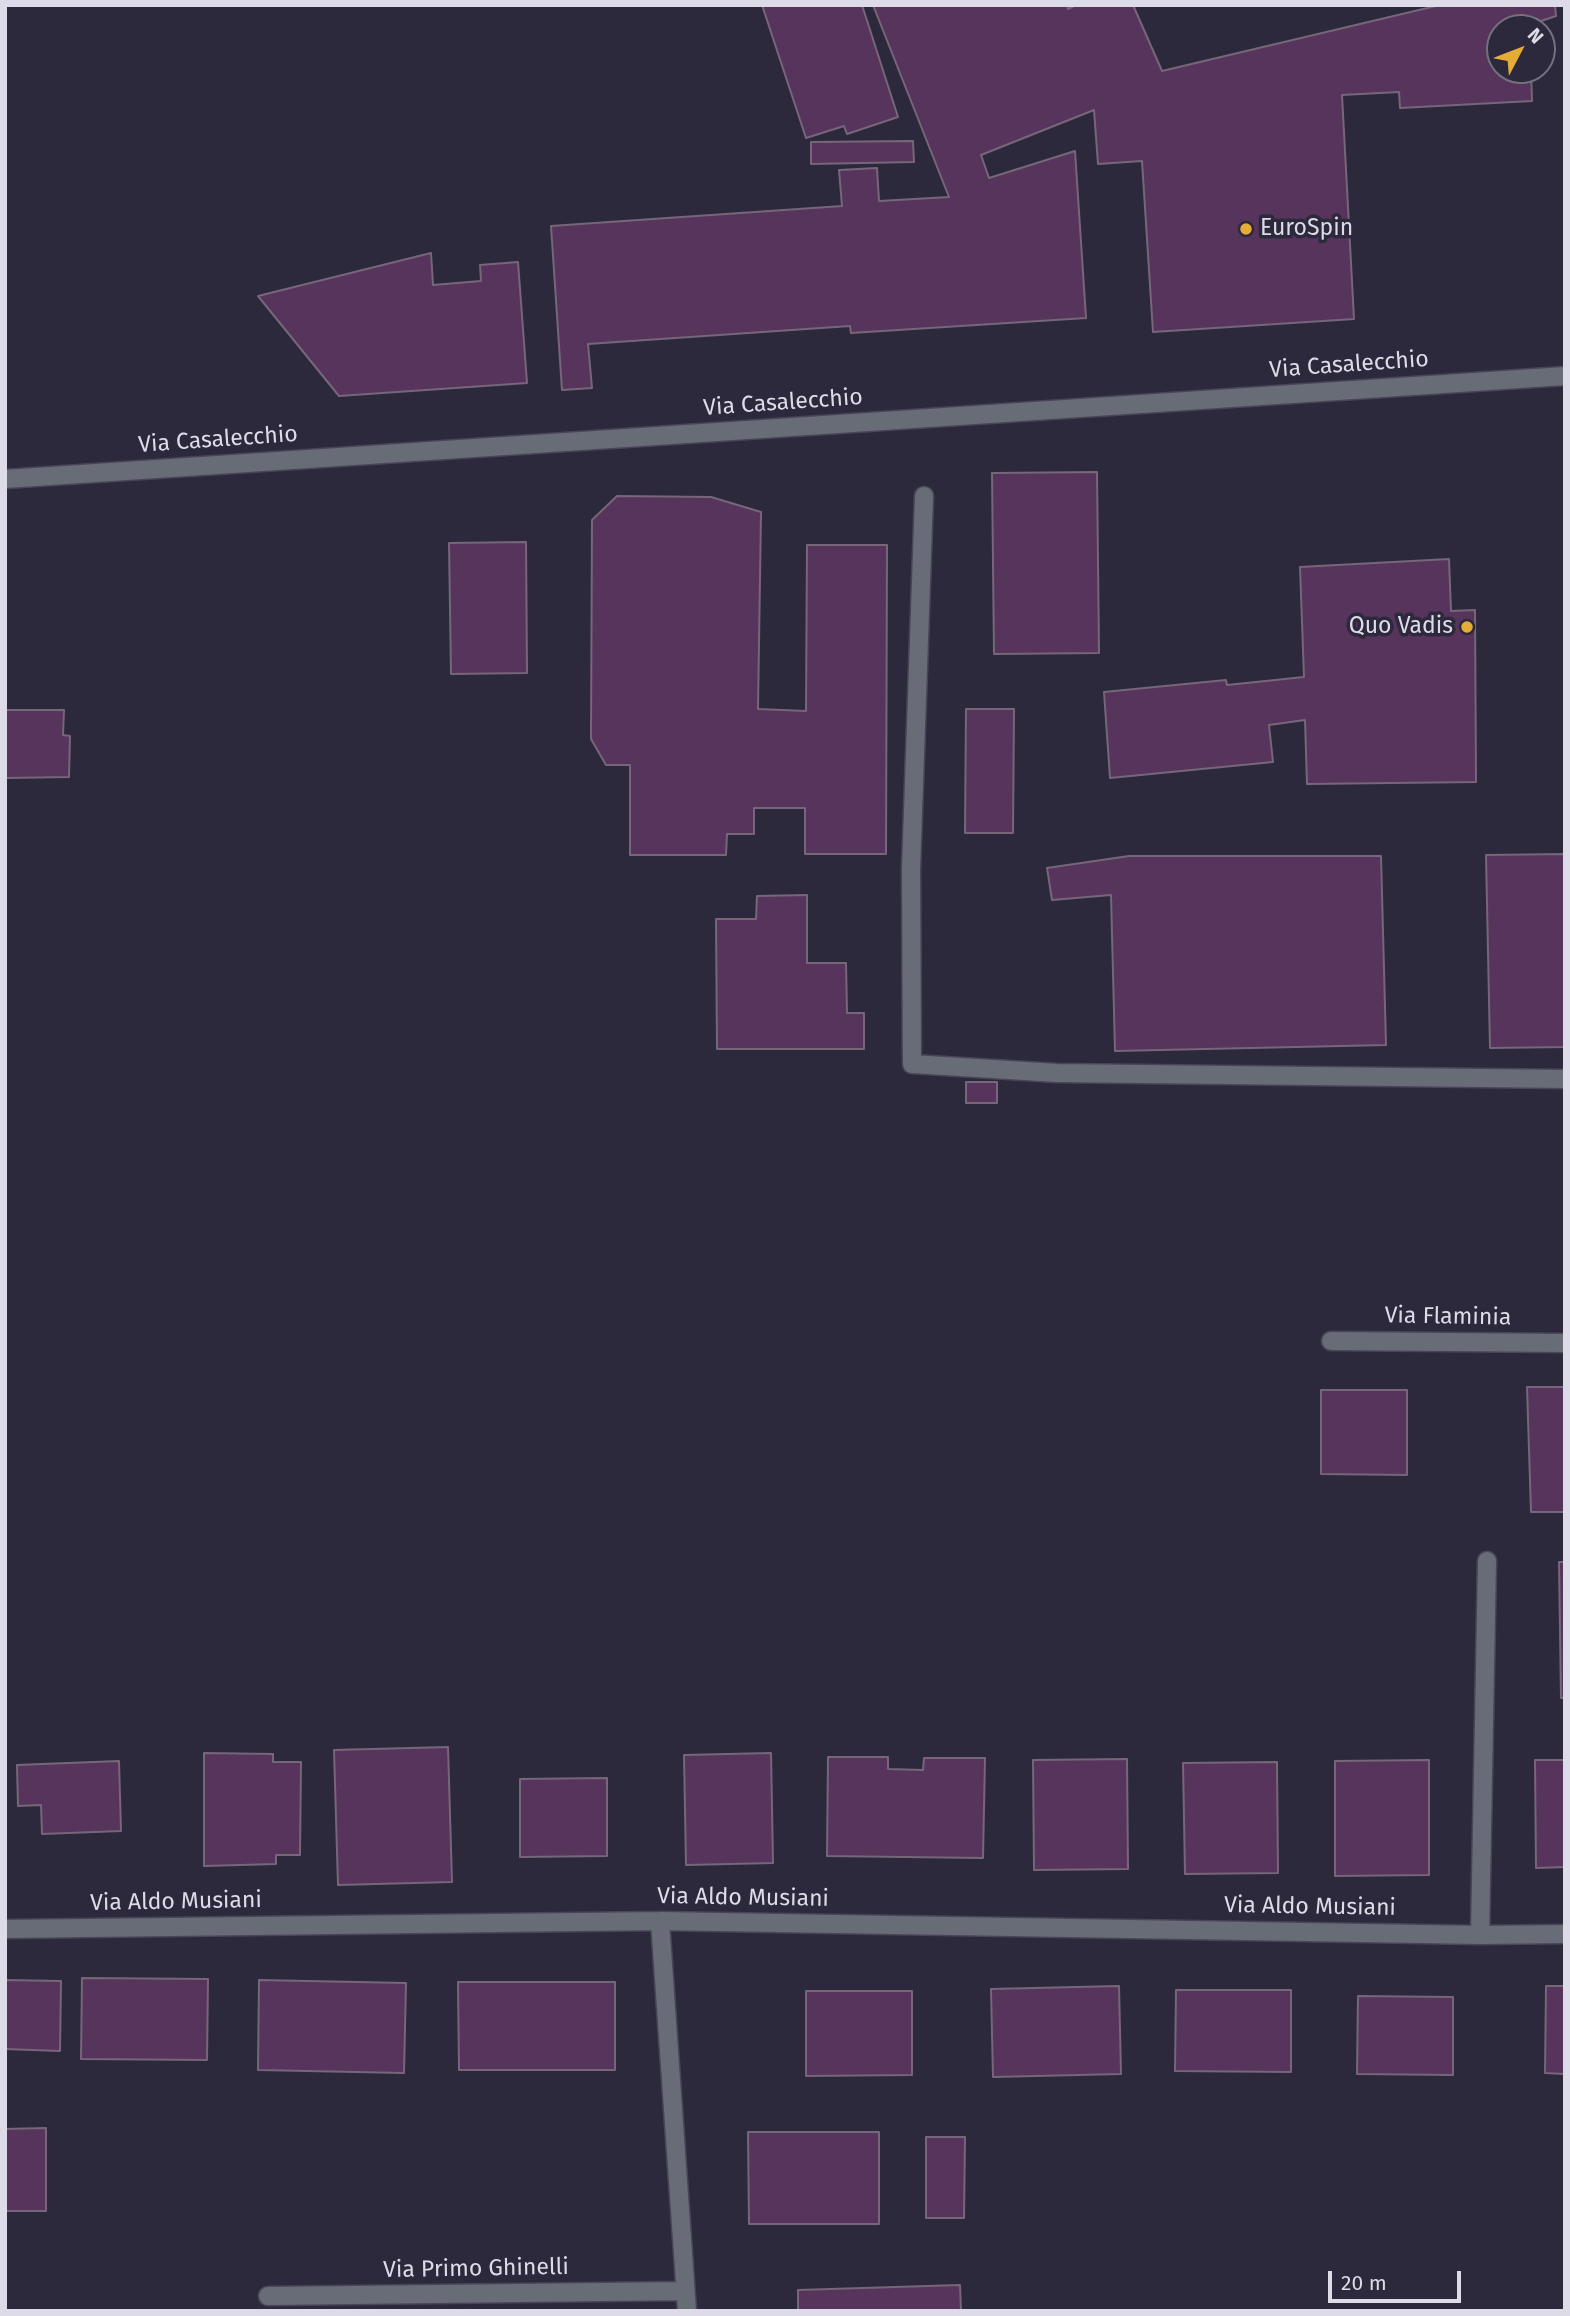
<!DOCTYPE html>
<html>
<head>
<meta charset="utf-8">
<style>
	body { margin:0 }
	#map { position:relative; width:1570px; height:2316px; overflow:hidden; background:#2d293d; font-family:"Fira Sans",sans-serif }
	canvas { display:block }
	.frame { position:absolute; inset:0; border:7px solid #dddbe8; pointer-events:none }
	.north { position:absolute; left:1486px; top:14px; width:70px; height:70px; box-sizing:border-box; background:#2d293d; border:2px solid #737081; border-radius:50%; rotate:48deg; font-size:19px; font-weight:700; line-height:28px; text-align:center; color:#dddbe8 }
	.north::after { content:''; display:block; margin:auto; width:24px; height:32px; background:#e6ad36; clip-path:polygon(50% 0,100% 100%,50% 72%,0 100%) }
	.scale { position:absolute; left:1328px; top:2271px; width:133px; height:32px; box-sizing:border-box; border:4px solid #dddbe8; border-top:0; padding-left:9px; font-size:21px; line-height:24px; white-space:nowrap; color:#dddbe8; -webkit-text-stroke:5px #2d293d; paint-order:stroke }
</style>
</head>
<body>
<div id="map">
<canvas width="1570" height="2316"></canvas>
<div class="frame"></div>
<div class="north">N</div>
<div class="scale">20 m</div>
</div>
<script>
const c = document.querySelector('canvas').getContext('2d');
c.lineJoin = 'round';
function paint(path, color) { c.fillStyle = color; c.fill(path, 'evenodd'); }
function strokePath(path, color, width, dash) { c.strokeStyle = color; c.lineWidth = width; c.lineCap = dash ? 'butt' : 'round'; c.setLineDash(dash || []); c.stroke(path); }
function label(font, color, halo, rows, align = 'center') {
  c.font = font + ' "Fira Sans",sans-serif'; c.lineWidth = 7; c.setLineDash([]); c.textBaseline = 'middle'; c.strokeStyle = halo; c.fillStyle = color; for (const [text, x, y, turn = 0] of rows) {
    c.save(); c.translate(x, y); c.rotate((+turn || 0) * Math.PI / 180); c.textAlign = isNaN(turn) ? turn : align; if (halo) c.strokeText(text, 0, 0); c.fillText(text, 0, 0); c.restore();
  }
}
const building = new Path2D(`
	M762 5H862L898 117 847 134 844 126 806 138Z
	M873 5H1067L1068 9 1076 5H1133L1162 71 1440 5H1555L1556 16 1529 25 1530 28H1500V70H1531L1532 101 1400 108 1399 92 1342 95 1354 319 1153 332 1142 161 1098 164 1094 110 981 155 989 178 1075 151 1086 318 851 333 850 326 588 344 592 388 562 390 551 226 842 206 839 170 877 168 879 201 949 197Z
	M913 141 914 162 811 164V142Z
	M431 253 433 285 481 281 480 265 518 262 527 383 339 396 258 296Z
	M1097 472 1099 653 994 654 992 473Z
	M617 496 711 497 761 512 758 709 806 711 807 545H887L886 854H805V808H754V834H727L726 855H630V765H606L591 739 592 520Z
	M526 542 527 673 451 674 449 543Z
	M1449 559 1451 611 1475 610 1476 782 1307 784 1305 720 1269 725 1273 762 1110 778 1104 692 1226 680 1227 685 1304 677 1300 567Z
	M966 709H1014L1013 833H965Z
	M5 710H64L63 735 70 736 69 777 5 778Z
	M1565 854V1047L1490 1048 1486 855Z
	M1129 856H1381L1386 1045 1115 1051 1111 895 1052 900 1047 868Z
	M807 895V963H846L847 1013H864V1049H717L716 919H756L757 896Z
	M966 1082H997V1103H966Z
	M1527 1387H1565V1512H1531Z
	M1321 1390H1407V1475L1321 1474Z
	M1559 1562H1565V1698H1561Z
	M448 1747 452 1882 338 1885 334 1750Z
	M204 1753 273 1754V1762H301L300 1855H276V1864L204 1866Z
	M771 1753 773 1863 686 1865 684 1755Z
	M828 1757H888V1769L923 1770 924 1758H985L983 1858 827 1856Z
	M1127 1759 1128 1869 1034 1870 1033 1760Z
	M1429 1760V1875L1335 1876V1761Z
	M1535 1760H1565V1867L1536 1868Z
	M119 1761 121 1831 42 1834 41 1805 18 1806 17 1765Z
	M1277 1762 1278 1873 1185 1874 1183 1763Z
	M607 1778V1856L520 1857V1779Z
	M82 1978 208 1979 207 2060 81 2059Z
	M5 1980 61 1981 60 2051 5 2049Z
	M259 1980 406 1983 404 2073 258 2070Z
	M458 1982H615V2070H459Z
	M1119 1986 1121 2074 993 2077 991 1989Z
	M1546 1986H1565V2074L1545 2073Z
	M1176 1990H1291V2072L1175 2071Z
	M806 1991H912V2075L806 2076Z
	M1358 1996 1453 1997V2075L1357 2074Z
	M46 2128V2211H5V2129Z
	M748 2132H879V2224H749Z
	M926 2137H965L964 2218H926Z
	M960 2285 961 2311H798V2290Z`);
paint(building, '#56345b');
strokePath(building, '#776679', 2);
const minor = new Path2D(`
	M5 479 1565 376
	M924 496 911 869 912 1064 1057 1073 1565 1079
	M1331 1341 1565 1343
	M660 1921 687 2311
	M5 1929 660 1921 1480 1935 1565 1934
	M1480 1935 1487 1561
	M268 2296 685 2291`);
strokePath(minor, '#494558', 21);
strokePath(minor, '#676c76', 18);
for (const [x, y, r, color] of [
	[1246,229,7,"#e6ad36"],
	[1467,627,7,"#e6ad36"]
]) { const dot = new Path2D(); dot.arc(x, y, r, 0, 2 * Math.PI); c.fillStyle = color; c.fill(dot); strokePath(dot, '#2d293d', 2.5); }
label('23px', '#dddbe8', '#2d293d', [
	["EuroSpin",1260,229],
	["Quo Vadis",1453,627,"right"]
], 'left');
label('23px', '#dddbe8', '#2d293d', [
	["Via Casalecchio",1349,365,-4],
	["Via Casalecchio",783,403,-4],
	["Via Casalecchio",218,440,-4],
	["Via Flaminia",1448,1317,1],
	["Via Aldo Musiani",743,1898,1],
	["Via Aldo Musiani",176,1902,-1],
	["Via Aldo Musiani",1310,1907,1],
	["Via Primo Ghinelli",476,2269,-1]
]);
</script>
</body>
</html>
